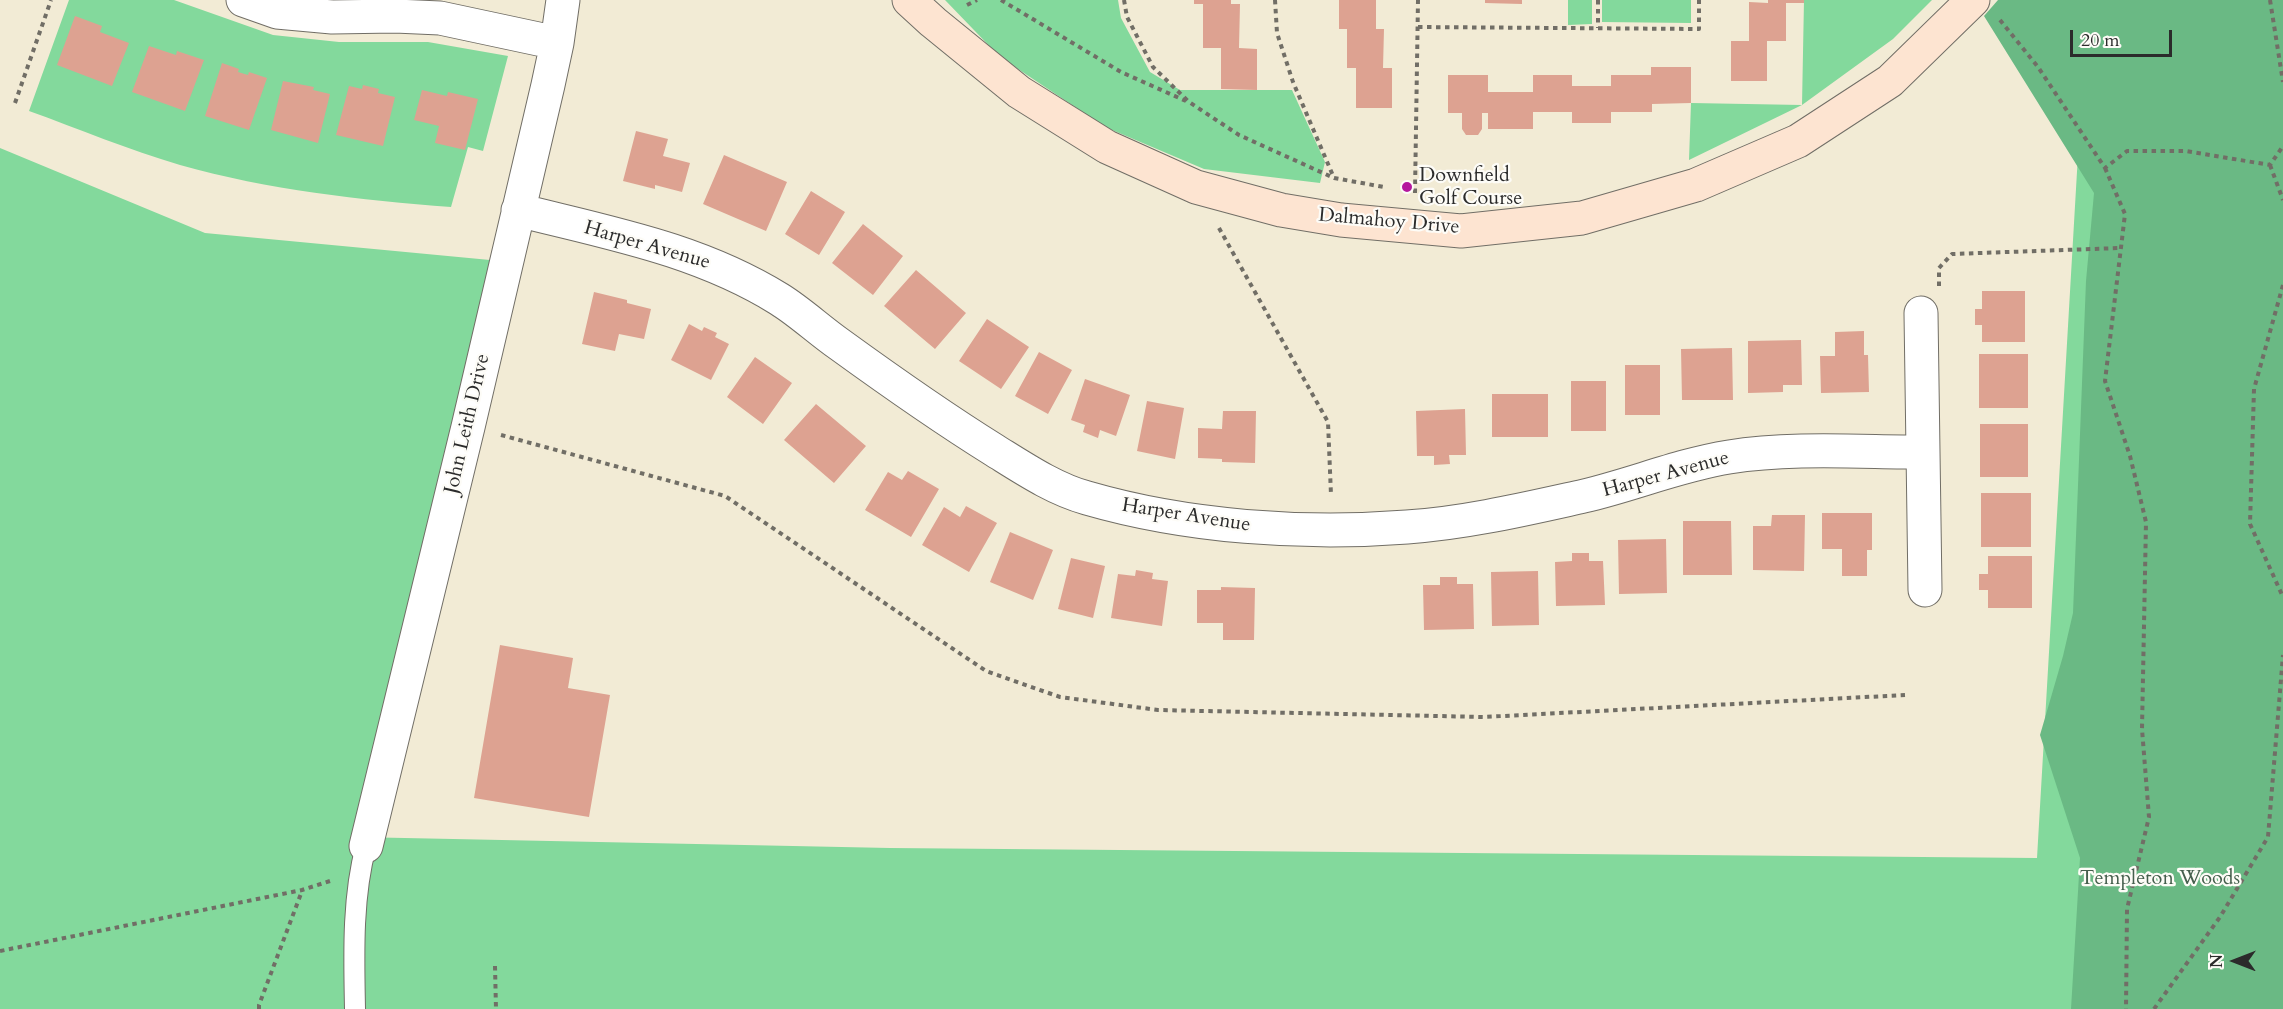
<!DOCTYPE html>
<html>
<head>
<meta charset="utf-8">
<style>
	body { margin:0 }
	#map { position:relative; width:2283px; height:1009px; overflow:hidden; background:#f2ebd5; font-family:Cardo,serif }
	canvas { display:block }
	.north { position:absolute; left:2205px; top:931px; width:60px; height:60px; -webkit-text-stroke:4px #fdfcf7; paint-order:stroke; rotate:270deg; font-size:16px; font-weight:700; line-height:24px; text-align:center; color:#2b2b2b }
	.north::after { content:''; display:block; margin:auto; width:21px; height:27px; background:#2b2b2b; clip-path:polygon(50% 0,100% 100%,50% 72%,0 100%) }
	.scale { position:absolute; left:2070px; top:30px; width:102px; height:27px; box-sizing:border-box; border:3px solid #2b2b2b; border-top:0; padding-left:8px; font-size:18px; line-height:21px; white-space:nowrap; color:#2b2b2b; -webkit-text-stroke:4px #fdfcf7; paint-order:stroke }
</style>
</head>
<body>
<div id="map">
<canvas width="2283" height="1009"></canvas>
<div class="north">N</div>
<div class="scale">20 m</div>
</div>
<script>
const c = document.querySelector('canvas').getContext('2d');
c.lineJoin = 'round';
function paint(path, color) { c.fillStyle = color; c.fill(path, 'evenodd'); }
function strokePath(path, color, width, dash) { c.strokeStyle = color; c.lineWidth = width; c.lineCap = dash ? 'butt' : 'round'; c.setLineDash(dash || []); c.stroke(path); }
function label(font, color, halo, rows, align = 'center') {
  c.font = font + ' Cardo,serif'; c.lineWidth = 4.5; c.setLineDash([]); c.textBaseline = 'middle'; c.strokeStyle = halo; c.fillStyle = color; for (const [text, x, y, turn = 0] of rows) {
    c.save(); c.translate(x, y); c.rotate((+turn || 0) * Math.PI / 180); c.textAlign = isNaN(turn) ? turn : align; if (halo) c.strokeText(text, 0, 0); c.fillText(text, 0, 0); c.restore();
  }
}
paint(new Path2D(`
	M69 0H174L273 35 339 42H428L508 56 483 151 468 147 451 207C360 200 269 190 180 165 129 150 79 129 29 111Z
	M945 0H1118L1121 18 1150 72 1180 90H1292L1325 162 1320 183 1204 169 1105 127 1000 57Z
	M1568 0H1592V24L1568 25Z
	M1602 0H1691V23L1602 22Z
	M1804 0H1932L1893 39 1802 105 1689 160 1691 103 1802 105Z
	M2087 0H2283V1009H0V148L205 233 490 260 356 837 890 848 2037 858Z`), '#83d99c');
paint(new Path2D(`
	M1998 0H2283V1009H2071L2080 858 2040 735 2063 656 2073 613 2086 281 2094 193 1984 16Z`), '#6ab984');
paint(new Path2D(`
	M1194 0H1231V4H1240L1239 48 1257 49V90L1221 89V48H1203V4H1194Z
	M1339 0H1376V29H1384L1383 68H1392V108H1356V68H1347V29H1339Z
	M1485 0H1522V4L1485 3Z
	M1768 0H1804V3H1786V41H1767V81H1731V41H1749V2L1768 3Z
	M75 16 102 26 100 32 129 43 112 86 57 65Z
	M149 46 176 55 177 51 204 60 185 111 132 92Z
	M222 63 239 69 238 72 248 75 249 72 267 78 249 130 205 116Z
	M1651 67H1691V103L1652 104V112H1611V123H1572V112H1533V129H1488V113H1482V129L1478 135H1466L1462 129V113H1448V75H1488V92H1533V75H1572V86H1611V75H1651Z
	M283 81 314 87 313 90 330 94 318 143 271 130Z
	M363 85 379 89 378 93 395 97 383 146 336 135 349 86 362 89Z
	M422 90 447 96 448 92 478 99 465 150 435 143 439 126 414 120Z
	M636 131 668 139 663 156 690 163 682 192 655 185V189L623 181Z
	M724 155 787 182 766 231 703 204Z
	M811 191 845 212 819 255 785 234Z
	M863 224 903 256 873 295 832 263Z
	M916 270 966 313 935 349 884 306Z
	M1982 291H2025V342H1982V325H1975V309H1982Z
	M594 292 627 300V303L651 309 644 339 619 334 615 351 582 344Z
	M987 319 1029 347 1001 389 959 361Z
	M689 324 702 331 704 327 717 333 715 337 729 344 711 380 671 360Z
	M1864 331V355H1868L1869 392 1821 393 1820 356H1835V332Z
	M1801 340 1802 385H1783V392L1748 393V341Z
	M1732 348 1733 400H1682L1681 349Z
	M1039 352 1072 370 1048 414 1015 396Z
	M1979 354H2028V408H1979Z
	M755 357 792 383 763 424 727 397Z
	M1625 365H1660V415H1625Z
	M1085 379 1130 395 1116 436 1100 430 1098 438 1083 432 1085 425 1071 420Z
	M1571 381H1606V431H1571Z
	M1492 394H1548V437H1492Z
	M1147 401 1184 408 1175 459 1137 451Z
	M816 404 866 446 834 483 784 440Z
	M1465 409 1466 455H1449L1450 464 1434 465V456H1417L1416 411Z
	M1223 411H1256L1255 463 1222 462V459L1198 458V428L1222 429Z
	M1980 424H2028V477H1980Z
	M908 471 939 489 911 537 865 510 888 472 902 480Z
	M1981 493H2031V547H1981Z
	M966 506 997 523 969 572 922 545 944 507 960 517Z
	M1822 513H1872V550H1867V576H1842V549H1822Z
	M1772 515H1805L1804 571 1753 570V526H1771Z
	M1683 521H1731L1732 575H1683Z
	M1010 532 1053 550 1033 600 990 582Z
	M1666 539 1667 593 1619 594 1618 540Z
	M1572 553H1589V561H1603L1605 605 1556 606 1555 562 1572 561Z
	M1988 556H2032V608H1988V590H1979V574H1988Z
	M1071 558 1105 566 1093 618 1058 609Z
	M1136 570 1153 573 1152 579 1168 581 1162 626 1111 618 1118 574 1135 576Z
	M1538 571 1539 625 1492 626 1491 572Z
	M1440 577H1457V584H1473L1474 629 1424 630 1423 585H1440Z
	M1221 587 1255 588 1254 640H1223V623H1197V590H1221Z
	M500 645 573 658 568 688 610 695 589 817 474 798Z`), '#dda291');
const lane = new Path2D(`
	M355 1009C354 956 352 898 366 846`);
const street = new Path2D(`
	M243 0 277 12 332 17 395 16 440 18 557 43
	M518 210C609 233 698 249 779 299 800 312 819 330 839 344 890 381 941 417 994 450 1023 468 1054 489 1087 498 1187 527 1303 535 1407 527 1466 523 1525 509 1584 496 1632 485 1679 465 1729 457 1791 447 1860 452 1923 452
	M1921 313 1925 590
	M366 846 468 427 548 85 557 43 563 0`);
const secondary = new Path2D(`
	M909 0 933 22 1019 92 1107 147 1196 187 1281 210 1341 220 1461 231 1582 218 1696 185 1798 141 1890 81 1973 0`);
strokePath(lane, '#716e66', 22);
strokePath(street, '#716e66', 35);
strokePath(secondary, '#716e66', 35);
strokePath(new Path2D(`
	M1001 0 1121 72 1186 101
	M1124 0 1127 17 1153 67 1189 102 1239 135 1334 178 1384 187
	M1275 0 1277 33 1293 82 1334 178
	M1598 0V28
	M2270 0 2283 82
	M967 5 977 0
	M2000 20 2038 67 2105 168 2127 151H2186L2270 165 2283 146
	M1418 27 1699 29V0
	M15 103 51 0
	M2270 165 2283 200
	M2105 168 2125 214 2105 381 2130 456 2146 522 2142 729 2149 817 2127 909 2126 1009
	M1415 193 1418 0
	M1219 228 1328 422 1331 495
	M2283 285 2254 389 2250 524 2283 597
	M1939 286V268L1952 254 2120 248
	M501 435 725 496 986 671 1060 697 1158 710 1484 717 1905 695
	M0 951 302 890 333 880
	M495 966 496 1009
	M259 1009V1005L302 891
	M2154 1009 2220 917 2268 837 2283 655`), '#716e66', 4, [4.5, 4.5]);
strokePath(lane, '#fff', 20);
strokePath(street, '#fff', 33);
strokePath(secondary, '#fde4d1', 33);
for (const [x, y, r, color] of [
	[1407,187,6,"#b5179e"]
]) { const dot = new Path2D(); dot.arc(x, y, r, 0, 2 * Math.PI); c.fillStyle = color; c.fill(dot); strokePath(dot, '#fdfcf7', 2); }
label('20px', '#2b2b2b', '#fdfcf7', [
	["Downfield",1419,176],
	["Golf Course",1419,199]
], 'left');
label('20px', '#2b2b2b', '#fdfcf7', [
	["Dalmahoy Drive",1389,222,5],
	["Harper Avenue",647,246,16],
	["John Leith Drive",468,424,-77],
	["Harper Avenue",1666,475,-15],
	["Harper Avenue",1186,516,9]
]);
label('20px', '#455f4d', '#fdfcf7', [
	["Templeton Woods",2160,879]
]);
</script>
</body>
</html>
